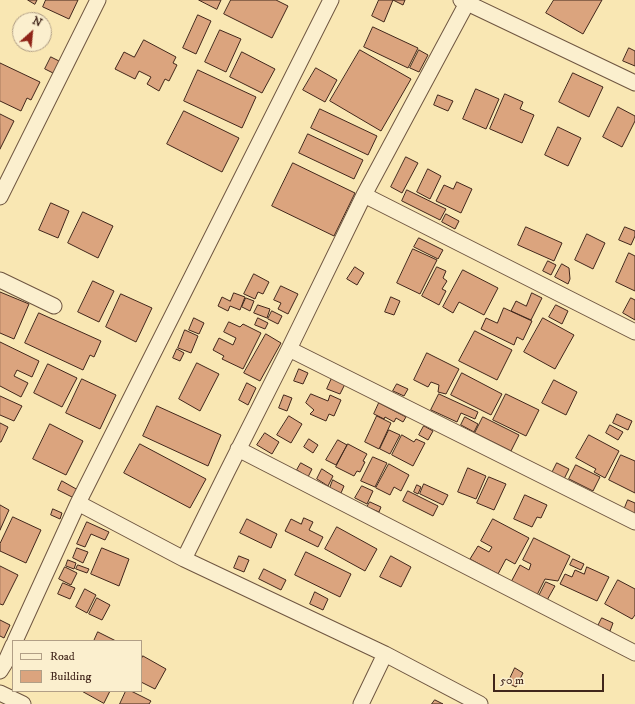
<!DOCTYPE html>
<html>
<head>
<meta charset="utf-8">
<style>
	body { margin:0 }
	#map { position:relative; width:635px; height:704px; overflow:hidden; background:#f9e7b3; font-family:"IM FELL DW Pica",serif }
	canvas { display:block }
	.legend { position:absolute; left:12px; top:640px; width:130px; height:52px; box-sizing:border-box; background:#fbefce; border:1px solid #b19f86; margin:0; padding:5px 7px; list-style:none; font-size:12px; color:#41261b }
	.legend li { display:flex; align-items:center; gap:8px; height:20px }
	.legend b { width:20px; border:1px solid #b19f86 }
	.north { position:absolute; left:12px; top:12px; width:40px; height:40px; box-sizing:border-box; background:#fbefce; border:1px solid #b19f86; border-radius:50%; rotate:27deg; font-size:11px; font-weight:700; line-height:16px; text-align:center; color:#41261b }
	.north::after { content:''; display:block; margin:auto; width:14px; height:18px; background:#8f2418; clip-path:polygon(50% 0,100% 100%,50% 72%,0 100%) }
	.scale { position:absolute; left:493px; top:674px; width:111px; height:18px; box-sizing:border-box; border:2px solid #41261b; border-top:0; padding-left:5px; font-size:12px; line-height:14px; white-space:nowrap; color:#41261b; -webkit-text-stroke:3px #fbefce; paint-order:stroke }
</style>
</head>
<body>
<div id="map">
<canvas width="635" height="704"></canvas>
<ul class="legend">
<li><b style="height:5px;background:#fbefce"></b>Road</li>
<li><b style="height:11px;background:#dba47e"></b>Building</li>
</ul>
<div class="north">N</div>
<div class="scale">50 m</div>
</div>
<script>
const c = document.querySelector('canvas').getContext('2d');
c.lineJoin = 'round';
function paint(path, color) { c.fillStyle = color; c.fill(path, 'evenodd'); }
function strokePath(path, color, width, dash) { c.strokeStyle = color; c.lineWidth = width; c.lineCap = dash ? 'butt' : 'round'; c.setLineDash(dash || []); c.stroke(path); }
const building = new Path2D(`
	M28 0H37L35 4Z
	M46 0H78L69 19 43 7Z
	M199 0H221L217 9Z
	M231 0H276L288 6 272 38 224 14Z
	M379 0H405L403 5 393 0 384 22 372 16Z
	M554 0H602L583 34 546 13Z
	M198 15 211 21 196 54 183 48Z
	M373 27 418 48 408 68 364 47Z
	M220 30 241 39 226 72 205 62Z
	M144 40 176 57 173 63 177 65 169 81 165 79 159 91 147 84 151 77 139 71 135 79 115 69 124 52 134 57Z
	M629 48 635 51V66L623 61Z
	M360 50 411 79 381 131 330 101Z
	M419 50 428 55 419 72 410 68Z
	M242 52 275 69 262 93 230 77Z
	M51 57 61 62 55 74 45 69Z
	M0 63 40 82 31 100 27 98 21 111 0 101Z
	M316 68 337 80 325 102 303 90Z
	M198 70 256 97 242 128 184 101Z
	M573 73 603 87 589 117 559 102Z
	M476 89 499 99 486 129 463 119Z
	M505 94 523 102 520 109 534 115 522 143 490 129Z
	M438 95 453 101 448 111 434 105Z
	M618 107 635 116V121L622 147 603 137Z
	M320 109 377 136 368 155 311 128Z
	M184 111 239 138 222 172 167 144Z
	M0 114 14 121 0 149Z
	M558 127 581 138 568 166 545 155Z
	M308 134 363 160 354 179 299 153Z
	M406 157 418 163 402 193 391 187Z
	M293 163 355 193 334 236 272 206Z
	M428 169 441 176 430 199 417 192Z
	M457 182 472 189 461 213 436 201 444 185 453 189Z
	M407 190 446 209 440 220 402 201Z
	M51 203 69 211 58 238 39 230Z
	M83 212 113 226 98 258 68 243Z
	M446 214 459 221 455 229 442 222Z
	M526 227 562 243 554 261 518 245Z
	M625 227 635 231V236L631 245 619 240Z
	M587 234 605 243 593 269 575 260Z
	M419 238 443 250 438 259 414 247Z
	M413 249 437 260 420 294 397 283Z
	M629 253 635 256V291L616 282Z
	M548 261 556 265 551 275 543 271Z
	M562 264 569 268 570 279 568 284 555 277Z
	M355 267 364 273 357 285 347 279Z
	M437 267 446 271 443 278 447 281 442 289 446 291 439 305 422 296Z
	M463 270 498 288 484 315 459 302 453 313 443 307Z
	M254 274 269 282 263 294 258 292 255 299 244 294Z
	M93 281 114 291 99 322 78 312Z
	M281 286 298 294 288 314 278 309 281 303 274 300Z
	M0 292 29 304 14 339 0 333Z
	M234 293 245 297 240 310 230 306 228 311 218 306 222 297 230 301Z
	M532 293 542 298 531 320 511 311 516 301 526 306Z
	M121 294 152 308 136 342 106 327Z
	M391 297 400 301 394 315 385 312Z
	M246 298 254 301 250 311 242 307Z
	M631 298 635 300V320L623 313Z
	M258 305 270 309 267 318 254 313Z
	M556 305 568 311 562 324 549 317Z
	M504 308 532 321 523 340 517 337 514 345 481 329 486 318 497 323Z
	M272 311 282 316 278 324 268 319Z
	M39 313 101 341 94 357 90 355 83 370 25 343Z
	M194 318 204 323 199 334 189 330Z
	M258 318 268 323 265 329 255 325Z
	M543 318 574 335 555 369 524 352Z
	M229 322 240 327 243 324 261 333 243 369 222 359 224 356 213 350 219 338 233 345 236 338 224 332Z
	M185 330 198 336 191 353 178 348Z
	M475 331 512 350 497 380 459 361Z
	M266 334 281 343 260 381 244 373Z
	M0 342 39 361 32 377 17 370 14 376 28 383 21 397 0 386Z
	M177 349 184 353 180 361 173 358Z
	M427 353 459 369 446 394 438 392 439 385 431 382 428 387 414 380Z
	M197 363 219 374 200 411 179 399Z
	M48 364 77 378 62 407 34 393Z
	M299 369 308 373 303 384 294 381Z
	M462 373 502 394 491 415 451 395Z
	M332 378 345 384 340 394 327 389Z
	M82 379 116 395 100 429 66 413Z
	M554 380 577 392 566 415 542 403Z
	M247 383 256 388 248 405 239 400Z
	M397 384 408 389 404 396 393 391Z
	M311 394 328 401 330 395 341 400 334 416 329 414 326 421 310 414 314 410 306 403Z
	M439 394 478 412 475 419 461 413 457 422 431 410Z
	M506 394 539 410 526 436 493 420Z
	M284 395 292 398 287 411 279 408Z
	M0 396 22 406 14 421 0 415Z
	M379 403 406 417 403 422 396 418 394 422 385 417 384 419 374 414Z
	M157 406 221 435 208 466 143 436Z
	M617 414 632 421 628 430 613 423Z
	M289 416 302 424 291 443 277 435Z
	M377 416 391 423 379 449 365 442Z
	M465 417 478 424 474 432 461 425Z
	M483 417 519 435 511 451 475 433Z
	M0 423 8 427 1 442H0Z
	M50 424 83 441 66 475 33 459Z
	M610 425 623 432 618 440 606 433Z
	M424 426 433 431 428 440 419 435Z
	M389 430 400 435 390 454 380 449Z
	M265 433 279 442 272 454 257 445Z
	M402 435 414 442 416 439 425 443 413 466 392 455Z
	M589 435 619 451 605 478 594 472 596 469 576 458Z
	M309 439 318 445 313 453 304 447Z
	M338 440 347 445 336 465 326 460Z
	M140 444 206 479 190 508 124 473Z
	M348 444 367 454 363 461 365 462 360 472 357 471 354 476 336 467Z
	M621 455 635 461V493L609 480Z
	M373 457 387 463 375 487 361 481Z
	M301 463 312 469 308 477 297 470Z
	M557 463 569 469 564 479 552 473Z
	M389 464 409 475 401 491 394 487 390 495 376 488Z
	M576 465 600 477 593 491 569 479Z
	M468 468 486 476 476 499 458 492Z
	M322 469 333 476 328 486 317 479Z
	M489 477 506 484 494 510 477 503Z
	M333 480 344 486 341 493 330 488Z
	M62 481 78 490 74 498 58 490Z
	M424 484 448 495 443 505 420 494Z
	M417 485 421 487 418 494 414 492Z
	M362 486 373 491 367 504 355 498Z
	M408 491 438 506 433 516 403 501Z
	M525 495 547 505 541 518 537 517 532 527 514 519Z
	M628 500 635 503V515L624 510Z
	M370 502 381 507 379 512 367 507Z
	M0 505 9 510 0 530Z
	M53 509 62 513 60 519 51 515Z
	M13 517 41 530 26 563 0 551V544Z
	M304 518 313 522 309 530 323 537 318 547 285 531 291 519 301 524Z
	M247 519 277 534 271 548 240 533Z
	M493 519 529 538 515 564 506 559 498 574 470 559 478 546 489 552 492 547 481 541Z
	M87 522 109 532 105 540 91 534 85 547 77 544Z
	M337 527 377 549 365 571 325 549Z
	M534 538 570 556 558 581 545 579 537 595 511 582 520 565 529 570 531 564 523 560Z
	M77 548 88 552 83 563 73 558Z
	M102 548 129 559 119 586 91 574Z
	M306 552 351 574 340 597 295 575Z
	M239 556 249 560 244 572 234 568Z
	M391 556 411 567 401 587 380 577Z
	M573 559 584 564 581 570 570 565Z
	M68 560 76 563 74 569 66 566Z
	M78 565 89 569 87 573 76 569Z
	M0 566 18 575 3 605 0 604Z
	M65 567 77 573 71 585 59 579Z
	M587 567 609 577 597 601 560 584 565 574 572 577 575 570 584 574Z
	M264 569 286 580 281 590 259 579Z
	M618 580 635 589V615L632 619 605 604Z
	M546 582 555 586 546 602 538 598Z
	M63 583 75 588 70 599 58 594Z
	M85 589 96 595 87 613 76 607Z
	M315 592 328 599 323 610 310 604Z
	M97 598 110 605 102 620 89 614Z
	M602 618 613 623 610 631 598 626Z
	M0 620 10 625 4 638 0 636Z
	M98 632 116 641H94Z
	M143 656 166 669 155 689 141 682V660Z
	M515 668 523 673 516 687 508 683Z
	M82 691H110L104 703Z
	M126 691H131L151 701 149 704H120Z
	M435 700 443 704H432Z`);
paint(building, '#dba47e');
strokePath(building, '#41261b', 1);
const street = new Path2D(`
	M461 0 635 83
	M364 195 635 332
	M0 197 98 0
	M0 280 54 306
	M289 349 635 522
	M238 449 635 653
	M78 503 331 0
	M184 559 227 472 289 349 364 195 467 3
	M15 641 78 503 184 559 385 654 480 704
	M0 671 5 663 13 645
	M0 693 23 704
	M361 704 385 654`);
strokePath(street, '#6f5641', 17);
strokePath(street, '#fbefce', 15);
</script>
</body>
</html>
